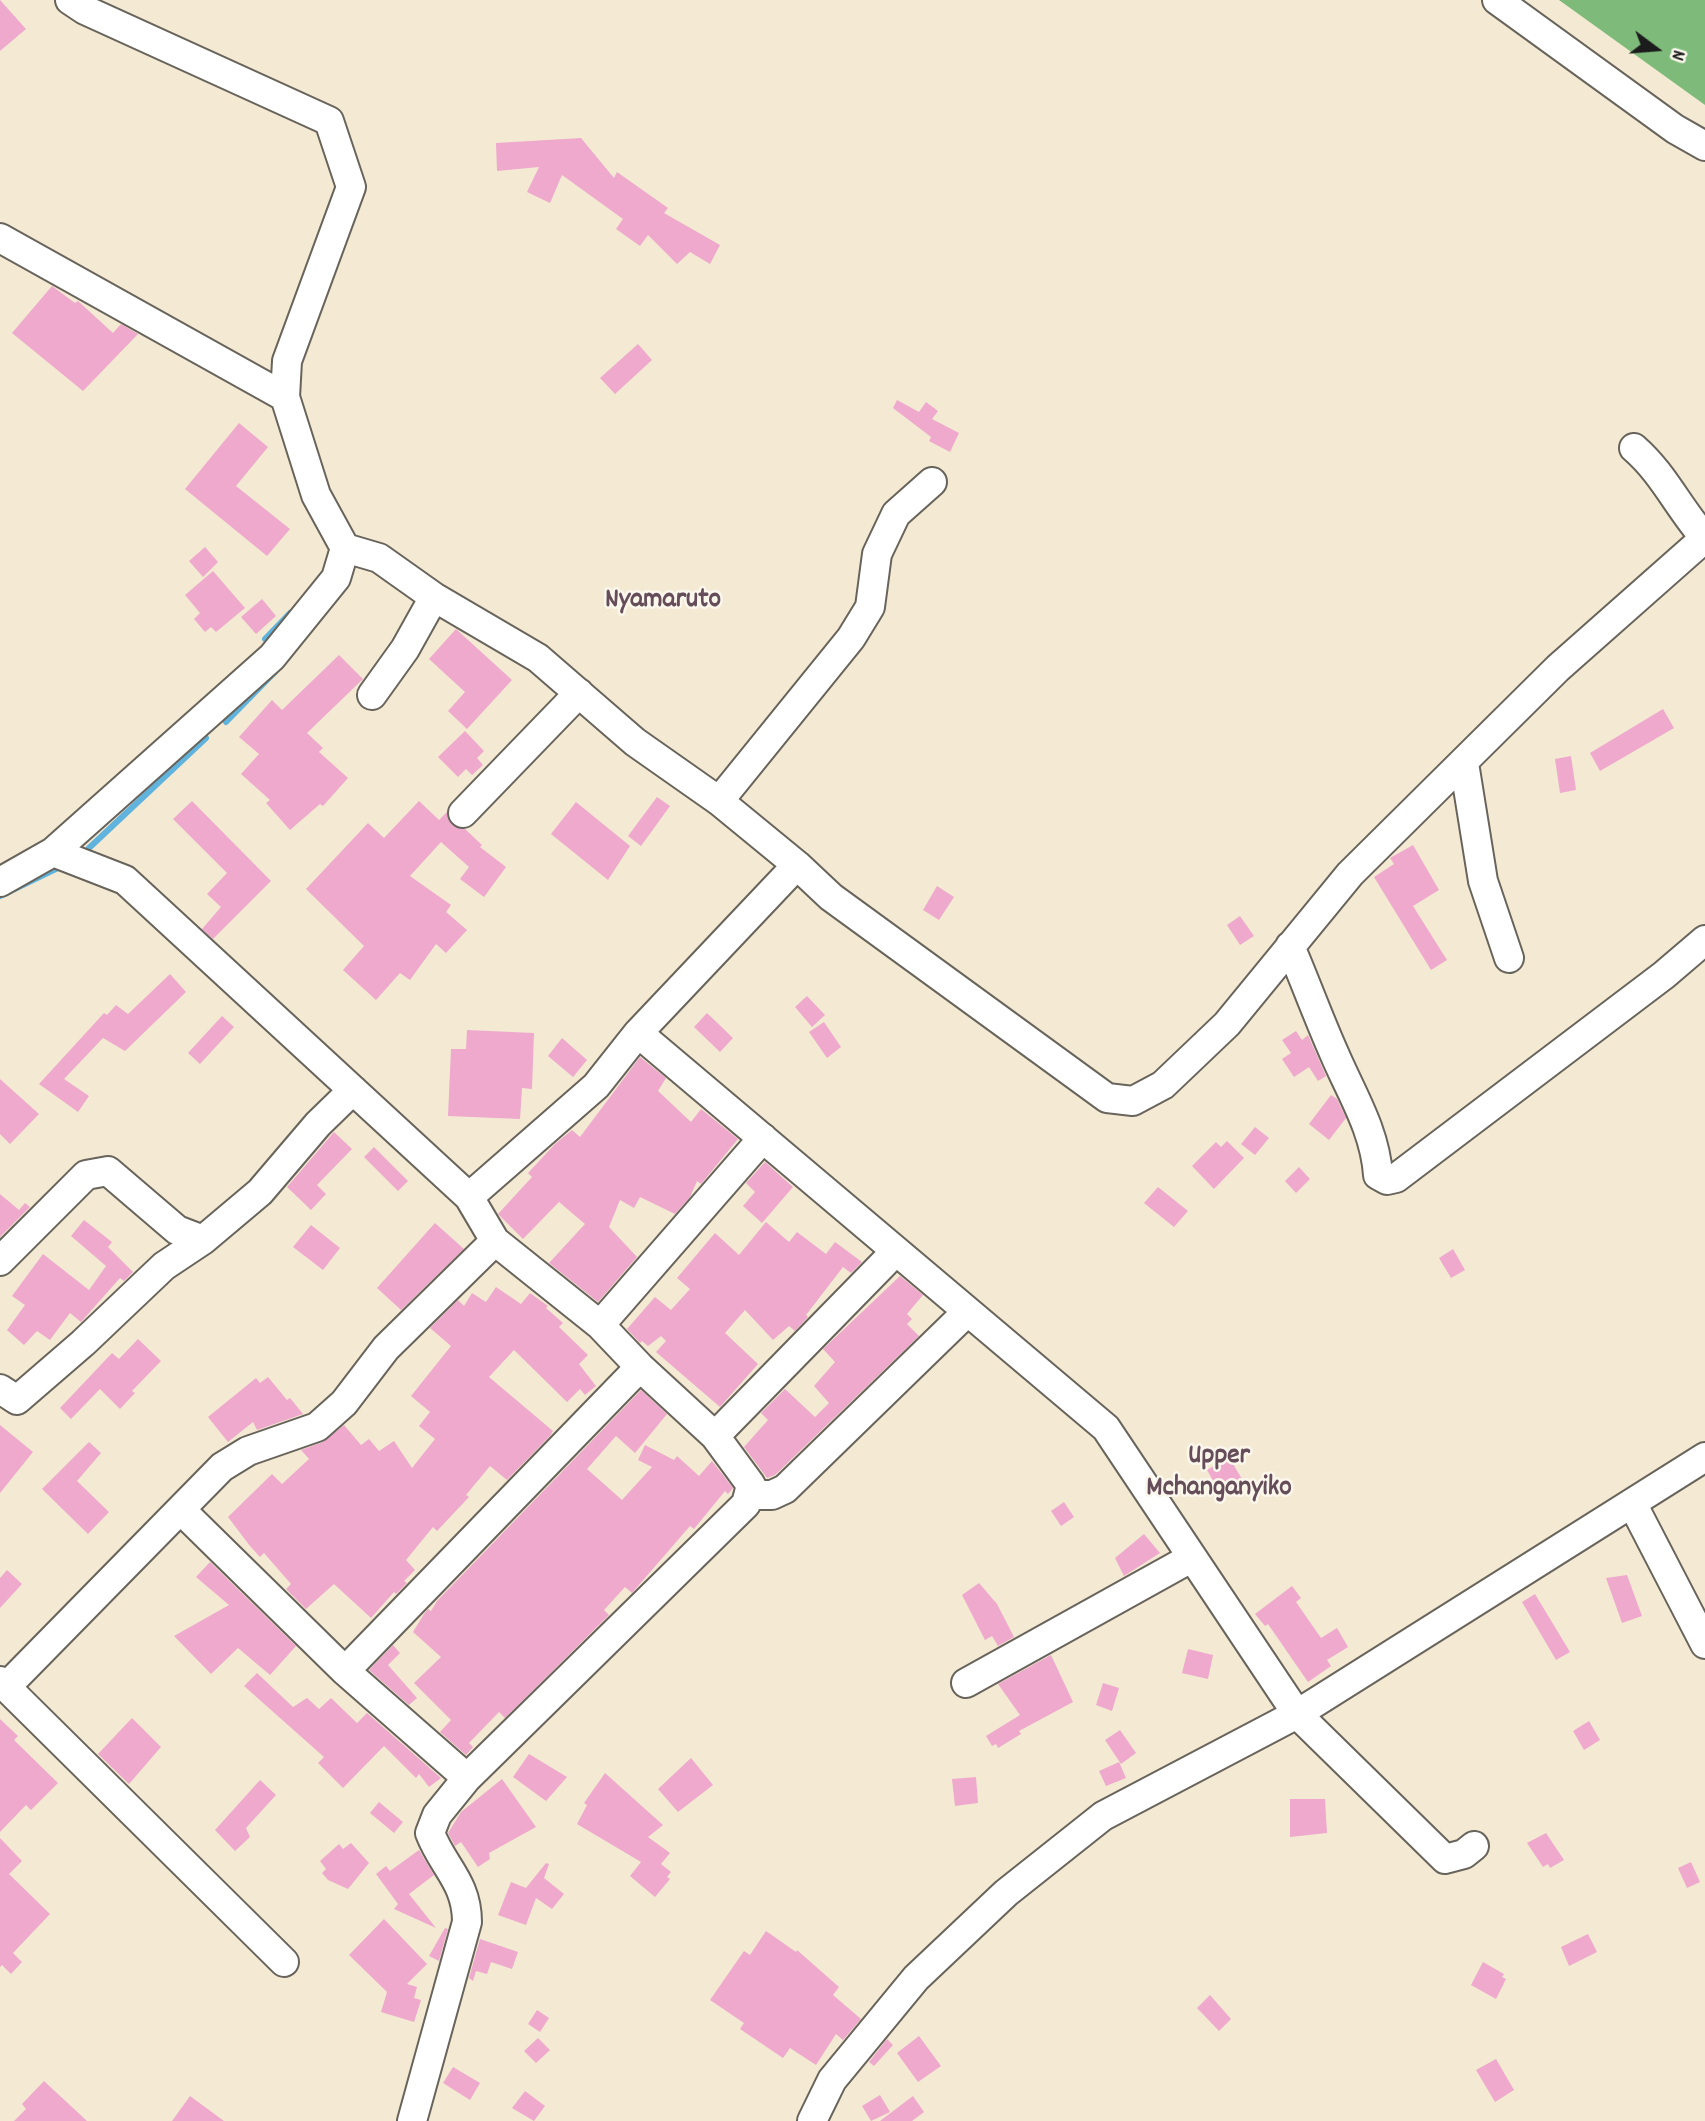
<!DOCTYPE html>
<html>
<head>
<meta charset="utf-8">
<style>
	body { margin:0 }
	#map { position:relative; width:1705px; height:2121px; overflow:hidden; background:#f4ead3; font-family:Dekko,sans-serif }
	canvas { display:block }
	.north { position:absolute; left:1621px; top:14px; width:70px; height:70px; -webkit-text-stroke:5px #fbf7ec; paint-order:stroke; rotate:106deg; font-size:19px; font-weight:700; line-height:28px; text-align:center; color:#1c1c1c }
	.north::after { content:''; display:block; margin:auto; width:24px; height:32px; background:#1c1c1c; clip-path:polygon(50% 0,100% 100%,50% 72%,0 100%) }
</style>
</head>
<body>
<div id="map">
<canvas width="1705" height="2121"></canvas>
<div class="north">N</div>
</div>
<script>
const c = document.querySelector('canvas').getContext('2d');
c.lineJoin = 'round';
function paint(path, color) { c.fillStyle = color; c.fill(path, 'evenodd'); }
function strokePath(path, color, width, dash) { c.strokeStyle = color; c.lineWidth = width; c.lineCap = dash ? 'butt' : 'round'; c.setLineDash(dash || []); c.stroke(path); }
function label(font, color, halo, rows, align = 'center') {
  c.font = font + ' Dekko,sans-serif'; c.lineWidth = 5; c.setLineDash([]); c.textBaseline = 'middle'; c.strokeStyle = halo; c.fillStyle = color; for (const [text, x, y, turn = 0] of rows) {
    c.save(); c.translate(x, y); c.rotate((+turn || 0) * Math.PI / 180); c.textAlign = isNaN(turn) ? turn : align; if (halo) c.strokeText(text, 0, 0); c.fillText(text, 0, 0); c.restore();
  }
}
paint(new Path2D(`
	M1559 0H1705V105Z`), '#7eba7a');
strokePath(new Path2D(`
	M265 639 290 613
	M226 722 275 672
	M89 848 206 738
	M0 896 62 866`), '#60b3dc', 6);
paint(new Path2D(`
	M0 0 26 29 0 51Z
	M581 138 614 178 617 172 668 208 664 213 720 245 710 264 690 252 677 264 648 235 640 246 616 229 623 219 562 175 550 203 527 192 539 167 497 171 496 143Z
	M52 286 75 303 78 301 113 333 121 324 138 334 83 391 12 333Z
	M638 344 652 360 615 394 600 378Z
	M897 400 919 412 926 402 938 411 932 419 959 433 950 452 929 441 931 437 893 408Z
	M239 423 268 447 236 486 290 529 267 556 185 489Z
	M205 547 218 562 203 577 189 561Z
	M213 571 245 608 216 632 211 627 205 632 194 619 200 613 185 595Z
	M262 599 276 616 256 634 241 617Z
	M456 629 512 680 467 729 448 711 465 692 429 659Z
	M339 655 363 679 307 733 323 748 319 752 348 778 323 806 320 804 290 830 266 803 270 800 241 774 259 754 239 737 272 700 282 710Z
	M1663 709 1674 728 1600 771 1590 753Z
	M465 731 484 751 477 758 483 765 472 775 466 769 458 777 438 757Z
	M1571 756 1576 790 1560 793 1555 759Z
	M657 797 670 806 641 846 628 836Z
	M192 801 271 881 213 939 202 929 221 907 207 894 227 873 173 819Z
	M419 801 439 820 447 812 452 825 465 829 482 845 480 847 506 867 484 897 460 879 469 867 441 842 410 876 451 905 446 912 467 930 446 953 436 944 410 980 400 973 376 1000 343 970 364 946 306 889 368 823 384 838Z
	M576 802 630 846 608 880 551 834Z
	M1413 845 1439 890 1413 906 1447 960 1431 970 1374 877 1394 864 1390 858Z
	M937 886 954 897 939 920 923 910Z
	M1240 916 1254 936 1240 945 1227 925Z
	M170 974 186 992 125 1051 103 1038 64 1079 89 1096 78 1112 39 1084 104 1013 107 1015 116 1005 128 1014Z
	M807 996 825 1015 812 1027 795 1007Z
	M707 1013 733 1038 720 1052 694 1027Z
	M222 1016 234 1027 200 1064 188 1053Z
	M824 1022 841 1047 827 1058 809 1032Z
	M467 1030 534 1033 532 1089 522 1088 520 1119 448 1116 451 1049H466Z
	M1296 1031 1302 1040 1308 1035 1326 1076 1318 1081 1309 1067 1294 1077 1282 1059 1291 1053 1282 1040Z
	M562 1038 587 1060 573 1077 548 1056Z
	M640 1057 666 1078 658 1091 691 1122 701 1109 738 1139 701 1184 697 1181 690 1197 675 1214 640 1197 634 1208 620 1200 609 1227 637 1257 598 1302 549 1263 585 1224 559 1202 523 1239 498 1214 532 1177 528 1173 555 1144 572 1130 580 1137Z
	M0 1079 39 1114 10 1144 0 1134Z
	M1331 1095 1337 1099 1346 1118 1329 1140 1309 1124Z
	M1255 1127 1269 1138 1255 1155 1241 1144Z
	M334 1132 352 1149 317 1185 326 1194 311 1210 287 1187Z
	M1227 1141 1244 1158 1214 1189 1192 1166 1216 1142 1221 1147Z
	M374 1147 408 1181 398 1191 364 1157Z
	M765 1162 793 1187 762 1223 743 1206 755 1192 746 1183Z
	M1299 1167 1310 1179 1296 1193 1285 1181Z
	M1158 1187 1188 1211 1174 1227 1144 1203Z
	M0 1194 19 1210 25 1203 30 1207 0 1237Z
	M84 1220 112 1242 108 1247 133 1272 124 1281 120 1278 81 1322 70 1313 50 1340 37 1331 24 1345 7 1330 25 1305 12 1296 43 1254 89 1290 106 1266 71 1236Z
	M766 1222 789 1242 797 1232 826 1254 835 1242 862 1262 851 1273 843 1267 806 1315 808 1317 795 1331 789 1326 773 1340 745 1310 725 1333 758 1364 720 1407 656 1352 666 1341 661 1336 648 1346 642 1341 640 1343 627 1329 655 1297 671 1310 690 1289 677 1278 715 1233 739 1255Z
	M435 1223 464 1249 401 1310 377 1288Z
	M311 1225 340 1248 323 1270 293 1247Z
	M1453 1249 1465 1270 1451 1278 1439 1258Z
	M900 1276 923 1295 907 1314 912 1319 907 1324 919 1336 775 1475 767 1478 744 1447 768 1420 761 1413 785 1389 815 1417 829 1403 814 1386 835 1362 823 1349Z
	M496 1287 521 1304 530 1293 548 1306 546 1308 563 1323 559 1327 588 1355 579 1364 596 1386 585 1395 580 1389 567 1402 514 1350 489 1377 553 1431 550 1436 507 1480 490 1466 466 1495 469 1497 437 1531 433 1527 406 1560 415 1570 404 1581 407 1583 396 1594 394 1592 371 1618 334 1584 306 1609 286 1589 291 1584 264 1553 260 1557 250 1546 228 1517 272 1474 282 1484 309 1459 301 1450 323 1442 344 1425 361 1445 369 1439 379 1451 394 1441 412 1468 435 1439 419 1426 430 1412 411 1396 451 1346 430 1328 458 1300 464 1306 472 1293 486 1302Z
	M138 1339 161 1361 132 1391 135 1393 120 1409 100 1389 71 1419 60 1408 112 1353 119 1359Z
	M268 1377 287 1400 290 1398 303 1414 257 1430 253 1422 228 1442 208 1417 256 1378 260 1383Z
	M641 1390 667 1414 635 1453 616 1436 587 1469 622 1500 652 1467 638 1460 645 1445 674 1460 677 1456 699 1476 712 1461 733 1488 728 1494 725 1491 694 1529 690 1526 632 1593 625 1587 604 1610 609 1615 505 1718 499 1712 469 1743 473 1747 466 1755 440 1732 451 1720 414 1683 441 1657 413 1632 424 1614 428 1609 431 1611 437 1601Z
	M0 1425 33 1452 0 1493Z
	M89 1442 101 1453 77 1481 109 1512 88 1534 42 1489Z
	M1229 1457 1246 1486 1232 1494 1227 1486 1219 1491 1207 1470Z
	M1064 1502 1074 1517 1061 1526 1051 1511Z
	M1144 1534 1160 1553 1124 1576 1115 1558Z
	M210 1562 296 1646 270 1675 238 1648 211 1674 174 1636 229 1605 196 1577Z
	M7 1570 22 1584 0 1608V1578Z
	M1627 1575 1642 1616 1622 1623 1606 1578Z
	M979 1583 997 1604 1014 1637 998 1646 992 1636 985 1640 962 1595Z
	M1292 1586 1301 1598 1296 1602 1321 1638 1337 1628 1348 1647 1327 1660 1331 1666 1308 1682 1268 1624 1265 1626 1255 1614Z
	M1535 1594 1570 1652 1556 1660 1522 1602Z
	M393 1645 400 1653 388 1665 417 1698 409 1705 369 1670Z
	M1188 1649 1213 1655 1208 1679 1182 1673Z
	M1051 1655 1073 1702 1019 1731 1021 1734 998 1748 996 1744 992 1746 986 1736 1020 1715 998 1684Z
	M257 1673 293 1707 307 1698 319 1709 331 1698 357 1723 367 1713 441 1778 429 1787 419 1774 416 1778 384 1746 343 1788 318 1763 324 1757 244 1686Z
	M1103 1683 1119 1688 1112 1711 1096 1705Z
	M132 1718 161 1747 129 1784 98 1754Z
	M0 1719 18 1736 14 1740 58 1783 31 1810 26 1805 0 1832Z
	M1589 1721 1600 1740 1584 1750 1573 1731Z
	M1120 1730 1136 1753 1121 1764 1105 1740Z
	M529 1754 567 1777 546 1801 513 1777Z
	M691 1758 713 1785 678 1812 658 1789Z
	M1119 1762 1126 1778 1106 1786 1099 1771Z
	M605 1773 663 1825 648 1837 670 1853 661 1864 671 1872 667 1877 670 1879 655 1897 630 1876 641 1862 577 1824 587 1805 584 1803Z
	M976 1777 978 1803 955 1806 952 1779Z
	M502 1779 536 1827 489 1853 490 1859 478 1867 461 1842 455 1846 448 1833 461 1812Z
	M260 1780 276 1795 246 1828 250 1837 235 1851 215 1830Z
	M1290 1799H1325L1327 1833 1290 1837Z
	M379 1802 403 1822 394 1833 370 1813Z
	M1546 1833 1564 1860 1550 1868 1548 1864 1543 1867 1527 1843Z
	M0 1838 22 1861 9 1874 50 1914 13 1953 22 1962 11 1974 2 1965 0 1967Z
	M351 1843 369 1863 348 1889 328 1880 322 1873 326 1869 320 1861 339 1844 343 1849Z
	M419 1850 434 1875 409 1894 436 1928 394 1909 398 1904 376 1874 386 1866 390 1871Z
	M1691 1862 1700 1882 1687 1888 1678 1868Z
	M546 1863 549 1864 544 1878 564 1894 552 1909 536 1898 526 1925 498 1915 511 1882 526 1888Z
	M384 1919 427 1964 407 1984 417 1987 414 1998 421 2000 414 2022 381 2012 387 1992 349 1955Z
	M445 1928 448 1929 439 1961 429 1956Z
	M766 1931 796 1952 797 1950 839 1987 833 1995 861 2019 843 2040 836 2034 816 2065 790 2048 783 2058 740 2029 744 2023 710 2000 744 1951 750 1955Z
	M1588 1934 1597 1952 1569 1966 1561 1947Z
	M480 1939 518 1952 512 1969 491 1962 487 1974 476 1971 473 1981 469 1978Z
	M1483 1962 1504 1974 1502 1977 1506 1979 1496 1999 1471 1985Z
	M1210 1995 1231 2019 1219 2031 1197 2008Z
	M537 2010 549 2018 540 2032 528 2024Z
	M919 2036 941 2066 918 2082 897 2053Z
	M538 2038 550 2050 536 2063 524 2051Z
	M887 2039 893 2045 874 2066 869 2062Z
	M1496 2059 1514 2090 1495 2102 1476 2070Z
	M453 2067 480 2083 470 2100 443 2083Z
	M44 2081 87 2121H14L26 2109 22 2104Z
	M525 2091 545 2106 534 2121 512 2108Z
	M880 2095 890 2112 871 2121 862 2106Z
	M190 2096 224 2121H172Z
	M913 2096 924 2112 912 2121H880Z`), '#eea9cd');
const minor = new Path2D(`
	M1497 0 1675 129 1705 146
	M0 238 285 397
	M1634 448C1664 474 1679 509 1705 538
	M345 548 379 558 434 597 538 658 635 742 719 801 797 865 831 897 1107 1098 1133 1101 1163 1085 1227 1024 1350 874 1558 668 1705 538
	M372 695 405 649 434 597
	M1464 763 1483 881 1509 958
	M719 801 851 638 870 607 877 554 896 514 932 482
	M463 813 579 693
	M0 882 53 852 272 657 336 578 345 548 316 495 285 397 287 361 351 187 329 121 85 10 70 0
	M1290 946C1305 981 1318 1017 1334 1053 1351 1093 1375 1130 1378 1175L1387 1180 1396 1178 1664 975 1705 940
	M638 1033 797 865
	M469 1197 596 1086 638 1033 1106 1428 1297 1714 1445 1859 1464 1854 1474 1846
	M495 1241 600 1325 640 1367 715 1436
	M0 1261 86 1175 108 1171 177 1230 203 1240 260 1192 318 1124 353 1090
	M600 1325 763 1138
	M0 1389 17 1400 83 1343 164 1266 203 1240
	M750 1495H772L785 1489 967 1312
	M1632 1503 1705 1644
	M181 1510 345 1671 467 1778
	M345 1671 640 1367
	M0 1681 284 1962
	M966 1683 1191 1558
	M7 1686 222 1467 248 1451 317 1427 344 1403 386 1348 495 1241 469 1197 125 880 53 852
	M412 2121 467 1922C467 1882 443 1867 430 1833L437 1815 467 1778 746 1504 751 1485 715 1436 895 1252
	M812 2121 832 2080 916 1978 1006 1893 1103 1816 1297 1714 1705 1457`);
strokePath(minor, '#68645c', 32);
strokePath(minor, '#fff', 28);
label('bold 28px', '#664d5a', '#fbf7ec', [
	["Nyamaruto",663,602],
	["Upper",1219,1458],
	["Mchanganyiko",1219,1490]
]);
</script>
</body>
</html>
